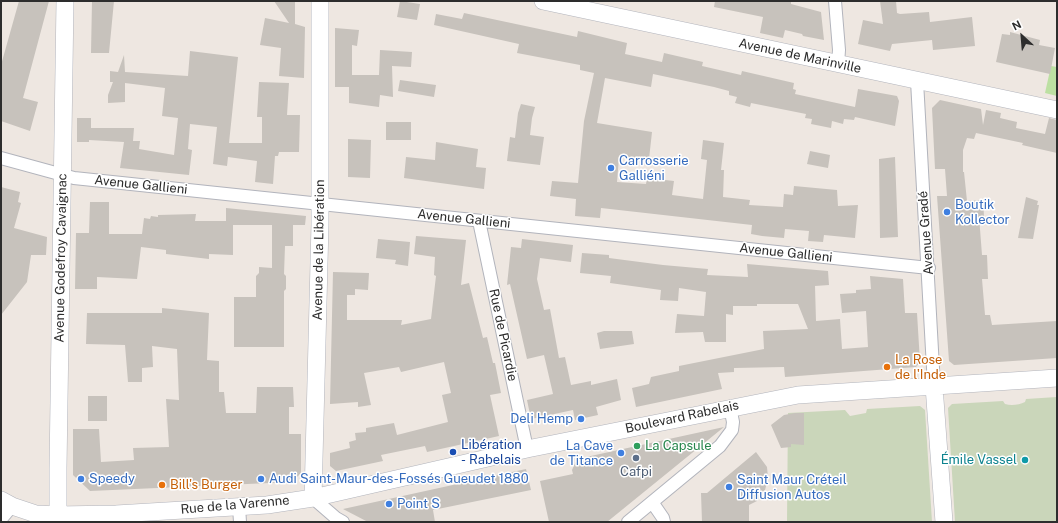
<!DOCTYPE html>
<html>
<head>
<meta charset="utf-8">
<style>
	body { margin:0 }
	#map { position:relative; width:1058px; height:523px; overflow:hidden; background:#eee7e1; font-family:"Public Sans",sans-serif }
	canvas { display:block }
	.frame { position:absolute; inset:0; border:2px solid #2d2d2d; pointer-events:none }
	.north { position:absolute; left:1002px; top:16px; width:40px; height:40px; -webkit-text-stroke:3px #fff; paint-order:stroke; rotate:334deg; font-size:11px; font-weight:700; line-height:16px; text-align:center; color:#2d2d2d }
	.north::after { content:''; display:block; margin:auto; width:14px; height:18px; background:#2d2d2d; clip-path:polygon(50% 0,100% 100%,50% 72%,0 100%) }
</style>
</head>
<body>
<div id="map">
<canvas width="1058" height="523"></canvas>
<div class="frame"></div>
<div class="north">N</div>
</div>
<script>
const c = document.querySelector('canvas').getContext('2d');
c.lineJoin = 'round';
function paint(path, color) { c.fillStyle = color; c.fill(path, 'evenodd'); }
function strokePath(path, color, width, dash) { c.strokeStyle = color; c.lineWidth = width; c.lineCap = dash ? 'butt' : 'round'; c.setLineDash(dash || []); c.stroke(path); }
function label(font, color, halo, rows, align = 'center') {
  c.font = font + ' "Public Sans",sans-serif'; c.lineWidth = 3; c.setLineDash([]); c.textBaseline = 'middle'; c.strokeStyle = halo; c.fillStyle = color; for (const [text, x, y, turn = 0] of rows) {
    c.save(); c.translate(x, y); c.rotate((+turn || 0) * Math.PI / 180); c.textAlign = isNaN(turn) ? turn : align; if (halo) c.strokeText(text, 0, 0); c.fillText(text, 0, 0); c.restore();
  }
}
paint(new Path2D(`
	M1051 66 1057 67V96L1045 93Z`), '#bce0a2');
paint(new Path2D(`
	M1057 397V522H955L948 408 952 404 1003 401 1005 404C1011 406 1019 405 1025 402L1026 399Z
	M920 406 925 410 932 522H787L788 413 845 410 850 416 866 413 867 409Z`), '#cad6ba');
paint(new Path2D(`
	M19 1H49L23 98 38 102 30 131 1 121V65Z
	M92 1H114L109 53H91Z
	M274 1H295V24L305 27 304 78 279 76 281 48 260 45 265 18 289 23Z
	M400 1 420 4 417 20 397 17Z
	M715 1H791V4L821 12 824 40 803 36 802 34 785 30 783 38 760 33 763 17 714 7Z
	M880 1H896L897 13 900 14 929 12 930 22 972 17 975 46 933 50 932 40 892 44 890 51 858 44 863 20 883 24Z
	M464 13 577 37 578 31 627 43 625 54 662 62 664 53 703 62 702 66 741 75 742 71 794 83 793 89 796 90 795 94 855 107 858 89 897 96 899 101 895 126 855 117 854 120 844 119 843 124 832 121 831 128 811 124 812 119 805 118 806 114 751 103 750 107 735 103 737 97 729 95V91L714 87 653 74 651 87 605 78 597 123 652 132 649 159 619 157 617 182 646 184 647 178 674 181 672 195 703 199 707 160 701 159 703 140 724 143 721 170H724L723 197 750 200 749 205 783 207 784 194 793 195 794 186 837 190 838 206 858 205 855 238 824 235 823 242 808 241 809 231 785 229 784 238 762 236 751 234 752 225 601 208 600 218 575 216 576 199 550 196 552 181 578 183 584 121 594 73 580 70V65L517 53 519 44 434 25 436 14 462 19Z
	M335 28 359 30 357 46 352 45V75H379L380 50 412 52 411 67 392 66 393 97 380 95 379 107 349 103V87H335Z
	M1010 32 1040 40 1039 45 1055 48 1050 74 996 62 1002 34 1010 35Z
	M190 51 238 57 229 143H262V117H257L259 82 289 83 287 115H300L299 152H279L278 156H275L273 184 255 182 257 161 228 157 227 166 213 164 217 127 190 124 188 149 192 150 189 175 120 168 124 142 89 140V142H77V118H91V128H134L133 141H140L139 149 174 155 178 118 162 116 165 88 125 83V102L108 103V95L113 82H110V71L118 72 124 55 125 72 188 76Z
	M400 80 436 85 434 97 398 91Z
	M940 100 981 109 983 125 986 110 1001 113 1000 118 1017 122 1016 128 1045 134 1049 118 1057 120V153L1022 145 1023 143 976 133 974 139 967 138 963 150V172H964L967 201 983 200 984 216H979L982 255H987L988 279H982L985 315H990L992 325 1057 321V358L954 365 949 361 937 196H947L945 169H935L932 108Z
	M521 104 535 107 532 118 530 135 544 137 540 165 507 161 510 137 515 138 518 113Z
	M386 122H411V140H386Z
	M348 139 371 140 370 178 348 177Z
	M436 142 478 149 476 167 486 168 484 189 404 178 406 157 435 160Z
	M810 151 830 155 828 168 807 164Z
	M895 157 898 237 880 238 879 159Z
	M1 187 20 192 18 202 21 203 14 228 47 237 46 255H31L27 282 1 315Z
	M1026 197 1038 201 1037 205H1039L1033 239 1018 238Z
	M90 202H109V234H142L144 218 150 219 151 216 158 217V215L196 214 195 221H226V208L306 216 305 225H293V246H285L284 274 286 276V289L284 291V347H234V297H256V276L259 273V267L272 268V225H233V255L209 254V259L166 254V250L141 247 137 279 97 277V289H75L76 233H89Z
	M416 236 466 240 461 285 469 283 483 338 487 337 493 363H495L501 393 490 395 499 436 427 452 425 446 381 455 383 461 336 471 330 466V453L350 448 349 442 356 440 355 433 366 432V428L394 423 397 435 448 422 442 395 451 393 444 362 401 372 399 367 364 373 371 405 358 407V402L330 404 333 272 369 273 368 290 355 289V295H347V320H402L401 325 431 319 436 276 434 275 435 257 414 254Z
	M378 239 410 242 408 266 395 264 396 260 376 258Z
	M522 239 573 245 571 262 540 258 537 279 544 310 550 309 559 358 565 357 571 385 591 381V385L617 379 621 400 596 407 598 415 575 420 573 410 531 419 527 400 553 394 544 355 527 359 510 284 507 285 511 247 521 248Z
	M582 253 609 255V258L663 265 708 269 707 275 748 277 747 264 828 271 829 285 815 286 816 321 840 319 842 349 868 347 866 311 842 313 840 294 856 293V290L871 289 870 276 903 279 905 313H917L920 362 916 367 785 377 784 367 734 368V372L718 373 722 389 636 407 632 388 649 384 651 377 679 371V366L764 349 763 331 808 329 798 304H757V306H733V315L726 314V342H705L703 332 675 333 677 314 704 316 706 292 679 288 678 301 660 300 661 290 610 283 611 276 580 273Z
	M162 308 209 313 207 360 219 361V392H224L226 413H256L257 387H293L294 407H289V434H301V473L292 482 90 491 73 475V429H99L101 462 134 460 133 448 169 447 166 399 179 400 177 349 152 346 153 367 142 368V382H128L125 345 86 344 87 313H162Z
	M604 331H632L634 344 600 349 597 333Z
	M88 396H107V421H88Z
	M795 413H804V445L791 444V447L781 448 771 425 784 415Z
	M724 427 607 522H549L540 481 573 474 572 470 577 459Z
	M756 452 767 467 768 478 765 490 757 501 749 505V522H702L701 493H707Z
	M526 469 531 490 433 510 435 522H368L343 509Z`), '#c7c2bc');
const street = new Path2D(`
	M835 1 839 50 838 64
	M917 81 934 386
	M1 158 74 178 929 268
	M479 221 527 449
	M313 498 336 518 343 522
	M652 502 663 518 664 522
	M239 507 240 522
	M1 519 12 506
	M628 522 720 446 732 430 733 422 730 407`);
const secondary = new Path2D(`
	M543 1 1057 110
	M934 386 944 522
	M313 498 320 224V1
	M1 500 12 506 36 514 58 515 116 514 267 505 313 498 527 449 798 395 1057 378
	M59 522 58 515V468L65 1`);
strokePath(street, '#b2b4bc', 14);
strokePath(secondary, '#b2b4bc', 18);
strokePath(street, '#fff', 12);
strokePath(secondary, '#fff', 17);
for (const [x, y, r, color] of [
	[611,168,4,"#3f7fe0"],
	[947,212,4,"#3f7fe0"],
	[887,367,4,"#e8710a"],
	[581,419,4,"#3f7fe0"],
	[637,446,4,"#2e9e5b"],
	[453,452,4,"#1a4fb4"],
	[621,453,4,"#3f7fe0"],
	[636,458,4,"#5c6f8a"],
	[1025,460,4,"#0f9aa8"],
	[81,479,4,"#3f7fe0"],
	[261,479,4,"#3f7fe0"],
	[162,485,4,"#e8710a"],
	[729,487,4,"#3f7fe0"],
	[389,504,4,"#3f7fe0"]
]) { const dot = new Path2D(); dot.arc(x, y, r, 0, 2 * Math.PI); c.fillStyle = color; c.fill(dot); strokePath(dot, '#fff', 1.5); }
label('13px', '#2d2d2d', '#fff', [
	["Avenue de Marinville",800,56,12],
	["Avenue Gallieni",141,185,6],
	["Avenue Gallieni",464,219,6],
	["Avenue Gradé",926,233,-94],
	["Avenue de la Libération",319,250,-89],
	["Avenue Gallieni",786,253,6],
	["Avenue Godefroy Cavaignac",61,258,-89],
	["Rue de Picardie",503,335,78],
	["Boulevard Rabelais",682,417,-12],
	["Rue de la Varenne",235,505,-5]
]);
label('13px', '#366cbe', '#fff', [
	["Carrosserie",619,161],
	["Galliéni",619,176],
	["Boutik",955,205],
	["Kollector",955,220],
	["Deli Hemp",573,419,"right"],
	["La Cave",613,446,"right"],
	["de Titance",613,461,"right"],
	["Speedy",89,479],
	["Audi Saint-Maur-des-Fossés Gueudet 1880",269,479],
	["Saint Maur Créteil",737,480],
	["Diffusion Autos",737,495],
	["Point S",397,504]
], 'left');
label('13px', '#c56008', '#fff', [
	["La Rose",895,360],
	["de l'Inde",895,375],
	["Bill's Burger",170,485]
], 'left');
label('13px', '#164399', '#fff', [
	["Libération",461,445],
	["- Rabelais",461,460]
], 'left');
label('13px', '#27864d', '#fff', [
	["La Capsule",645,446]
], 'left');
label('13px', '#0d838f', '#fff', [
	["Émile Vassel",1017,460]
], 'right');
label('13px', '#4e5e75', '#fff', [
	["Cafpi",636,472]
]);
</script>
</body>
</html>
